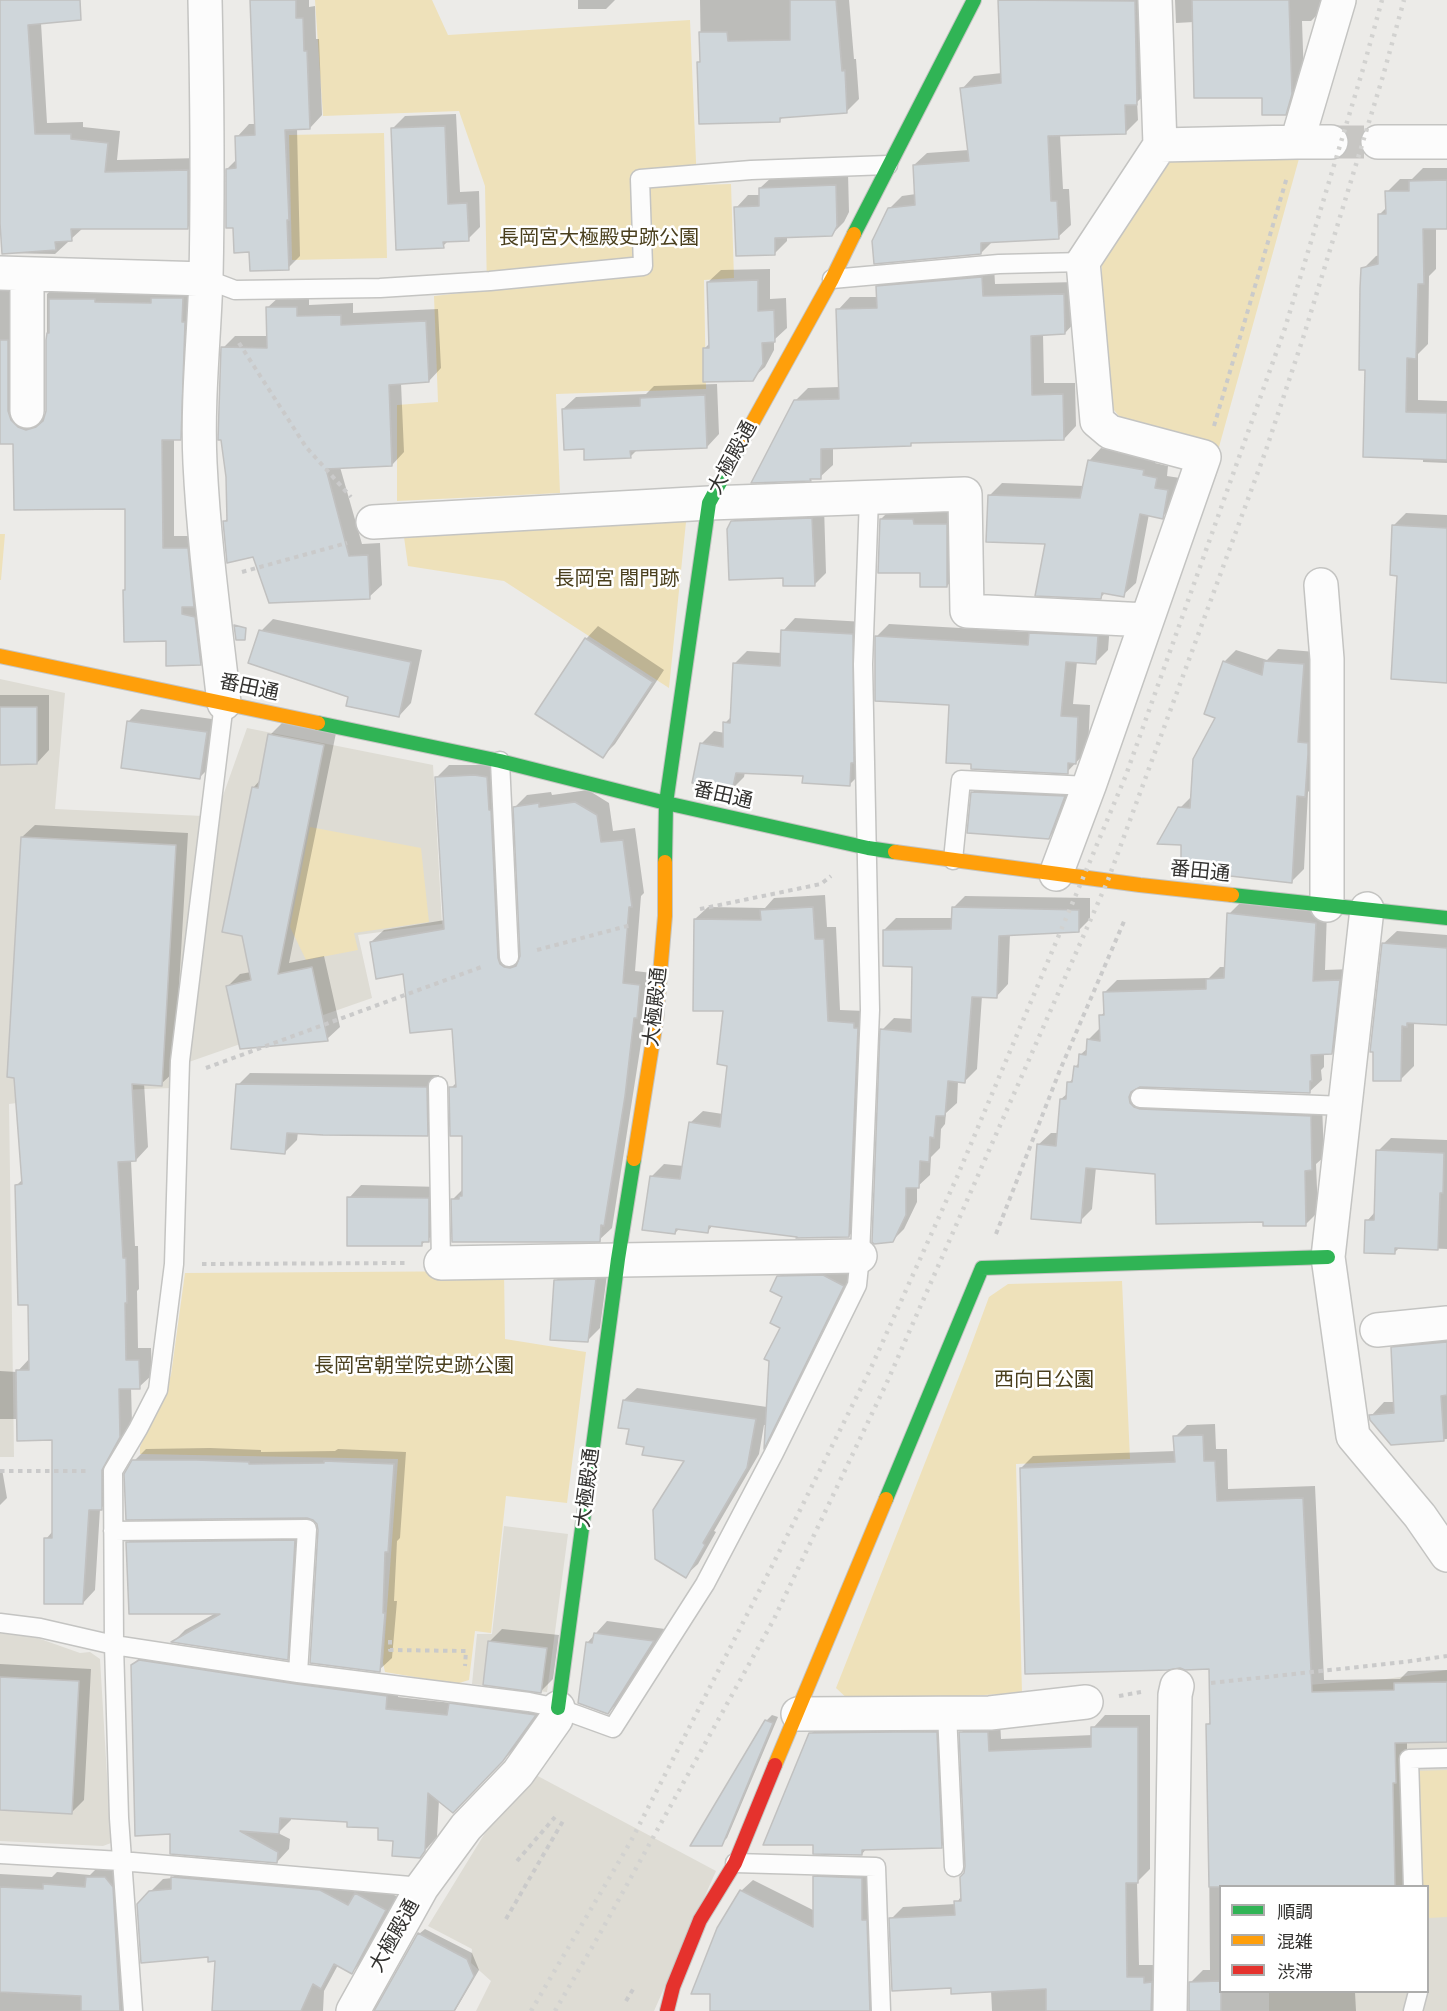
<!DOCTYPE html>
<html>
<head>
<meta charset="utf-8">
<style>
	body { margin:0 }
	#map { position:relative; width:1447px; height:2011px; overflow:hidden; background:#ecebe8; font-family:"Space Grotesk","Noto Sans JP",sans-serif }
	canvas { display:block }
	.legend { position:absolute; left:1219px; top:1885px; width:210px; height:108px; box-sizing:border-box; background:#fff; border:2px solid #adadac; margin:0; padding:8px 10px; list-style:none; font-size:18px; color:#333230 }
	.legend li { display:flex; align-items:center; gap:12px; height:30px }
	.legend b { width:30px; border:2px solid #adadac }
</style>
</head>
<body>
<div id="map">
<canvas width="1447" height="2011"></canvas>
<ul class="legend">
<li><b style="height:8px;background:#30b455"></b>順調</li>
<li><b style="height:8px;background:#ff9f0a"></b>混雑</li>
<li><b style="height:8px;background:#e5322d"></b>渋滞</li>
</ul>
</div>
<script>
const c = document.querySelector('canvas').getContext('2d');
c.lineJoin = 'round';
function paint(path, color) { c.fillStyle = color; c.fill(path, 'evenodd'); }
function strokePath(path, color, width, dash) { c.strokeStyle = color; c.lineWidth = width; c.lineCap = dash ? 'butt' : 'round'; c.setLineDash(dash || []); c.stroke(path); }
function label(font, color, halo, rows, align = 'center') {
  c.font = font + ' "Space Grotesk","Noto Sans JP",sans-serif'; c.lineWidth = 5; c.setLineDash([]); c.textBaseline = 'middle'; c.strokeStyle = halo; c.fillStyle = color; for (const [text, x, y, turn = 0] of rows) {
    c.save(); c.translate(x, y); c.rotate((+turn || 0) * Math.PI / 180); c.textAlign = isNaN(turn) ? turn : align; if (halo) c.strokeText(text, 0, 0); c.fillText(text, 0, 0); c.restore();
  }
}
paint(new Path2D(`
	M0 679 65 693 55 809 203 816 171 1088 121 1090 9 1104 14 1457H0Z
	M247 728 433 765 442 924 358 935 372 998 186 1063 219 807Z
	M504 1526 568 1534 547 1692 472 1684 477 1634H492Z
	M0 1633 32 1636 80 1653 90 1652 100 1659 111 1843 103 1846 0 1841Z
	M1447 1670V2011H1269V1992H1428V1886H1268L1267 1688 1386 1679Z
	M534 1774 716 1871 654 2011H476L491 1981 471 1963 472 1949 428 1926 496 1815Z`), '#dedcd4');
paint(new Path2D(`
	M315 0H432L448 35 690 20 697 185 731 184 734 278 704 280 706 389 556 394 560 493 397 501V405L438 402 434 296 487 290 485 186 459 111 323 116Z
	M384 133 387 258 292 260 289 135Z
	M1300 155 1219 447 1122 420 1110 405 1101 289 1102 260 1173 157Z
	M672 515 686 522 669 688 504 581 408 566 404 537Z
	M0 534H5L1 580H0Z
	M310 827 421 848 429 922 354 933 358 950 306 960 290 927Z
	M504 1271 505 1339 586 1352 567 1503 506 1496 491 1633 475 1631 469 1680 456 1684 385 1672 383 1663 398 1459 140 1454V1447L171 1375 185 1273Z
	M1122 1281 1130 1459 1016 1464 1022 1693 851 1702 836 1688 966 1359 989 1297 1008 1284Z
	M1447 1770V1917L1428 1918V1886H1418L1415 1771Z`), '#eee1ba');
paint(new Path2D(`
	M0 0H64L41 23 47 123 83 122V127L120 131 117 160 200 158V215L187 228H83L71 239H68V242L55 254 3 253 0 202Z
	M252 0H309V7L315 6 316 39H319L322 115 310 128H297L300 256 288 268 251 251 227 169 237 159V137L249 124H256Z
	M578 0H615L606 9H578Z
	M700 0H849L854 59H856L859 99 846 112 784 116 779 121 699 62 701 60Z
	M1000 0H1148L1149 91 1137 102 1138 120 1125 133 1060 134 1063 189H1069L1071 225 1058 237 993 241 981 253 889 209 902 196 916 194 914 165 927 153 969 150 962 89 974 76 1002 73Z
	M1175 0H1324L1323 9 1311 21H1302L1304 80 1298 100 1285 113 1263 96 1194 22 1176 23Z
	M456 114 460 192 479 191 480 227 468 239 449 240 443 246 392 129 405 116Z
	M1423 168H1447V228L1436 227V269L1429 276 1428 344 1418 354V400L1447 401V463L1423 462V458L1366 369 1363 269 1376 256 1380 255 1379 215 1387 207V192L1400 179H1412Z
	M848 173 849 212 844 222 831 235 787 236V241L775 253 736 208 748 195H760V188L773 176Z
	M994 265 995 284 1076 282 1077 320 1065 333 1043 334 1044 383H1075L1076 426 1064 439 913 441 911 444 833 447V465L820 477 810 479 795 401 808 388 840 387 838 310 850 297H878L877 287 890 274Z
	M770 269V299L786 298 787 328 774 340V350L765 367 752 379 704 349 710 343 708 282 721 270Z
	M0 278 20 280 40 418 46 416 47 412V294L60 281 194 286 192 426 180 439H174V536H200L213 652 200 664 124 590 127 587V508L15 442H0Z
	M309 295V305L353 303V313L438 309 441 368 429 381 401 383 404 452 392 465 340 467 362 544 380 543 382 585 369 597 254 555 224 522 228 518 223 348 235 336H268L267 308 280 296Z
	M717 384 719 434 707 447 638 449 630 457 586 448 563 409 576 397 646 394 654 386Z
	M1101 448 1155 458V463L1168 466 1167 476 1180 478 1175 504 1162 517 1149 514 1136 583 1123 595 1106 592 1101 597 1047 543 989 496 1002 483 1084 486 1089 461Z
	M824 506 826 573 814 585 785 576 732 522 745 509Z
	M893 507H925V512H959V573L947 586 922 572 881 519Z
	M1406 513 1447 515V681L1398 574 1394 525Z
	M795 618 865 622 862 772 850 784 804 774 745 772 744 777 732 789 701 744 714 731 725 733V723L732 716 734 664 747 651 782 653 783 631Z
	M273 619 422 650 411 703 399 716 350 696 261 631Z
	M1043 621 1110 624 1108 650 1096 662 1077 661 1073 704 1090 705 1088 750 1067 772 951 704 877 636 889 624 1032 632Z
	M598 626 664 670 615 744 603 756 586 639Z
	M1278 649 1316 652 1310 730 1320 731 1317 783 1308 792 1304 869 1292 881 1232 865 1180 808 1192 796 1218 717 1224 662 1236 650 1267 660Z
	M0 695H49V750L37 763H0Z
	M141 709 219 720 212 765 200 777 129 721Z
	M282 723 336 733 289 963 324 956 340 1027 327 1039 227 987 240 974 251 972 253 788 261 779 270 735Z
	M449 765H499L517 955 522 956 515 807 527 795 551 792 552 795 588 790 609 803 613 831 635 828 644 893 641 896 635 971 652 973 612 1228 599 1240 453 1199 464 1188V1135L451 1088 457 1082 454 1027 404 972 371 942 384 930 445 920 437 777Z
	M985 780 1076 784 1061 825 1049 837 973 792Z
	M35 825 188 833 174 1072 161 1084 144 1083 148 1147 136 1160H131L135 1246H138L139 1289 137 1291 138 1348H151L152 1375 139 1387H131L132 1423 114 1496 100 1509 95 1590 83 1603 46 1539 53 1531 54 1438 18 1419H0V1371L17 1372 30 1358 29 1303 17 1185 23 1179 22 837Z
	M825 895 827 927H836L840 1010 866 1011 861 1223 849 1236 713 1225 708 1231 680 1228 675 1233 652 1176 664 1164 684 1166 690 1123 703 1111 723 1114 729 1065 725 1010 695 919 708 907 765 908 774 898Z
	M965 896 1090 898V919L1078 931 1010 934 1008 984 997 996H982L977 1069 965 1081H958L957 1103 946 1113 945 1124 941 1129 940 1148 931 1157 930 1175 917 1187V1202L904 1229 892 1241 882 1030 894 1018 912 1019 914 965 884 930 896 918H953V908Z
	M1241 902 1327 911 1325 970 1352 969 1344 1040 1331 1052 1324 1053V1067L1321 1070 1322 1080 1309 1092 1140 1085 1146 1095 1322 1104 1324 1157 1316 1164 1318 1212 1306 1224 1265 1221 1156 1172 1096 1167 1092 1209 1080 1221 1038 1145 1051 1133H1058L1061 1099 1068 1093 1069 1083 1074 1077 1075 1067 1080 1062V1055L1088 1048V1040L1101 1027V1016L1105 1011V992L1117 980 1209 978 1220 967H1226L1229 914Z
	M1397 931 1447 935V1023L1414 1022V1066L1401 1079 1383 944Z
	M250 1073 439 1075V1122L427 1134 298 1132 297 1140 285 1152 238 1085Z
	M1391 1138 1447 1140V1249L1400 1247 1395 1252 1367 1221 1375 1212 1378 1151Z
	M361 1185 441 1187V1228L421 1245 349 1198Z
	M791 1264 855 1273 776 1434 765 1445 766 1425H764L759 1454 714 1531 716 1532 698 1564 685 1576 687 1460 645 1446 631 1428 624 1400 637 1388 767 1407 782 1328 784 1297 779 1277Z
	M608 1267 600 1328 587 1341 556 1281 568 1268Z
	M1447 1331V1439L1392 1443 1371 1416 1384 1402H1395L1393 1348 1406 1335Z
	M1215 1424 1216 1449H1227L1228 1489 1315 1486 1324 1680 1400 1679 1408 1671 1447 1670V1740L1407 1741V1886H1220V1992H1355L1356 2011H1190L1191 1982 1203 1970H1210L1208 1724 1211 1721 1210 1667 1021 1468 1033 1456 1176 1451 1175 1437 1187 1425Z
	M210 1448 261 1450V1452L335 1451 338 1449 406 1452 400 1538 397 1541 394 1601H397L392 1658 379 1670 319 1524 314 1518 134 1461 146 1449Z
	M2 1469 7 1498 0 1505V1470Z
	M307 1529 299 1646 287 1658 174 1641 185 1630 216 1613 128 1543 140 1530Z
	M607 1621 665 1629 621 1700 608 1713 587 1643Z
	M502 1629 559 1635 553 1679 541 1691 490 1641Z
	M145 1653 399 1683 398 1697 452 1703 463 1692 547 1703 516 1747 453 1811 439 1800 437 1837 419 1857 380 1827 349 1821 291 1817V1820L278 1833 290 1839 289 1849 277 1862 171 1833 132 1665Z
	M0 1664 91 1669 84 1800 71 1813 0 1809Z
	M772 1715 778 1717 727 1838 721 1844 766 1721Z
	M1105 1715H1150V1869L1137 1882 1139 1965H1156L1169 2011H992L991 1990 953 1987 891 1919 903 1907 956 1904 962 1895 967 1867 961 1733 973 1720H1000L1001 1739 1093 1735V1728Z
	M948 1721 953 1835 941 1847 867 1848 862 1854 811 1734 823 1722Z
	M100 1865H118L132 2011H0V1874L52 1877 57 1872 90 1875Z
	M185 1865 333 1878 359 1892 369 1882 398 1897 364 1960 352 1972 338 1965 324 1991 323 2011H214L216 1959 209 1956 150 1892 163 1879 172 1878Z
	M826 1866 873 1867 880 2011H712L741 1891 753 1880 815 1911V1877Z
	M425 1929 472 1953 479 1970 455 2011H376L419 1934Z`), '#0003');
const building = new Path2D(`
	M0 0H80L81 20 28 25 35 134H71V139L108 143 105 172 188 170V229H71L72 241 55 242 56 250 2 254 0 223Z
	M250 0H296V18H303L304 51H307L310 129 285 130 289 220H287L289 270 250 271 249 252 234 253 233 228H226V169L236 168 235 136 255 135Z
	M790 0H836L842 71 845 70 847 113 780 118V122L699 124 697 62H700L699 32H727L728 41 790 40Z
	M998 0 1135 1 1137 105H1125L1126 134 1048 136 1051 201H1057L1059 239 981 243V254L874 264 872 241 888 208 915 205 913 165 969 161 960 88 1001 83Z
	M1192 0H1289L1292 94 1286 115H1262V98H1194Z
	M445 126 448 204 467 203 469 241 443 242 444 248 396 250 391 128Z
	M1447 180V229H1423L1424 284H1418L1416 359 1407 358 1406 412 1447 413V460L1363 457 1365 370H1359L1360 288 1361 268 1378 264V214H1386L1385 191H1409V181Z
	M836 185 837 226 832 236 775 238V255L736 256 734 207 759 206V188Z
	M982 277 983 296 1064 294 1065 334 1031 336 1032 395 1063 394 1064 440 911 443V446L821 449V479H810L811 481 751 483 794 400 839 399 836 309 877 308 876 286Z
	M758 280V311L774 310 775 342 762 343 763 364 753 381 703 382V348H709L707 282Z
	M151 298H183L182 322H185L181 440H162L163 548H188L194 607H182V614L195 617 201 665 166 666V641L124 642 123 590H125V509L14 510 13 444H0V340H8V411L11 420 18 427 26 430 36 427 43 421 46 411V340L47 333H49V299H95V302L151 303Z
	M266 307H297V316L341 315V325L426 321 429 382 389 385 392 466 326 469 349 556 368 555 370 599 269 603 253 557 227 563 223 521H227L226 477 221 440H218L221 347 267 348Z
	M705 395 707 448 630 451 631 458 584 460V449L564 450 562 409 640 406V398Z
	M1088 460 1144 470 1143 475 1157 478 1155 488 1168 490 1163 519 1140 514 1124 597 1102 593 1101 599 1035 596 1045 544 986 542 988 495 1080 498Z
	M812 518 815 586H783V578L729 580 727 529 731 521Z
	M880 519H913L914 524H947V587H920V573H878Z
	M1392 525 1447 528V683L1391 679 1397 576 1390 575Z
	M234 625 246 628 245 640H236Z
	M259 630 411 662 399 717 346 706 348 697 248 663Z
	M781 630 853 634 854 763H851L850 786 802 783 803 776 736 773 732 791 692 783 700 743 723 747V722L730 723 733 663 780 666Z
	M1029 633 1098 636 1096 664 1066 662 1061 716 1078 717 1076 764 1068 763V774L971 769V764L946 763 949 705 875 701V636L1028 645Z
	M585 638 653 682 603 758 535 714Z
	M1223 661 1262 675 1264 661 1304 664 1298 742 1308 743V754L1305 797 1297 796 1292 883 1230 876V866L1181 861V845L1157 844 1178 807 1190 808 1193 759 1215 718 1204 714Z
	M0 707H37V764L0 765Z
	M127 721 207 732 200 779 121 768Z
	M268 734 324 745 278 974 312 967 328 1041 240 1049 226 986 251 980 242 936 222 932 252 787 258 788Z
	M474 775 487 777 489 810H491L498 958 500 964 504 967 510 968 516 966 520 956 513 807 539 803V807L575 802 597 815 601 842 623 840 632 907H629L623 983 640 985 637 1018H634L625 1096 604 1226 601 1225 600 1242H452L451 1199H459V1196H462V1136H450L449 1087H456L452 1029 410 1033 403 974 376 979 370 942 444 929 435 777Z
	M971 792 1065 796 1049 839 967 833Z
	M21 837 176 845 162 1086 132 1084 136 1161 118 1162 123 1258H126L127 1303H125L126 1360H139L140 1389H119L120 1437 102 1470V1510H89L83 1604H44V1538H52V1440L17 1441 16 1370H29L28 1305H18L15 1185 22 1184 14 1078 7 1077Z
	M813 907 815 939H824L828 1021 854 1023V1028H858L849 1237 796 1238 797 1237 709 1226 708 1233 676 1229 675 1234 642 1230 650 1176 680 1179 689 1122 720 1127 727 1066 717 1064 723 1011H693L694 919 761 920 760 910Z
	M952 907 1079 910V932L999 936 997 998 972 997 965 1083 948 1081 945 1116H936L934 1138 930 1137 929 1162 920 1161 919 1188H906V1215L893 1242 874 1244 872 1242 880 1029 911 1032 912 967 883 966V930L951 929Z
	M1227 913 1316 923 1313 981 1340 980 1332 1054 1311 1055 1312 1081H1310V1093L1140 1087 1131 1092 1129 1097 1130 1103 1134 1107 1140 1109 1311 1116 1312 1170 1305 1171 1306 1226H1263V1222L1156 1224 1155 1174 1086 1168 1081 1223 1031 1219 1037 1144 1056 1146 1060 1099H1066L1067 1082H1072L1074 1066 1078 1067 1079 1054 1086 1055 1087 1039 1100 1041 1099 1015H1104L1103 992 1206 989V979L1224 978Z
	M1382 943 1447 948V1025L1407 1023V1027L1402 1026 1401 1081H1373V1052H1370Z
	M236 1084 427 1087 428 1136 323 1135 287 1133 285 1154 231 1149Z
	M1376 1150 1444 1153 1443 1193H1440L1438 1250 1395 1248V1254L1364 1253 1365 1220H1374Z
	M347 1197 429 1198V1242H422V1246H347Z
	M823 1275 844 1286 764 1449 769 1361 764 1359 780 1328 770 1323 782 1297 770 1291 777 1276Z
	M596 1279 588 1342 550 1340 554 1280Z
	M1447 1342V1395L1441 1396 1444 1441 1391 1445 1370 1420 1369 1415 1394 1413 1391 1347Z
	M623 1400 756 1419 747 1468 703 1543 705 1545 686 1578 655 1559 653 1510 684 1461 642 1455 644 1447 626 1444 629 1429 618 1428Z
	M1203 1435 1204 1461H1215L1217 1501 1303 1498 1312 1692 1394 1690V1683L1447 1682V1742L1395 1743 1396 1783H1393L1395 1887H1209L1206 1724H1210L1209 1669 1185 1670 1180 1668 1168 1670 1025 1674 1020 1468 1175 1462 1173 1436Z
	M132 1460H196L249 1462V1464L324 1463V1461L394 1464 388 1552H385L383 1613H385L380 1672 310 1663 318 1530 317 1524 313 1520 307 1518 126 1520 124 1474Z
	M295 1540 288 1660 171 1642 220 1614H129L126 1542Z
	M594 1633 654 1641 608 1714 578 1703 586 1642 592 1643Z
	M488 1641 547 1648 541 1693 483 1685Z
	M139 1660 296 1684 387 1696 386 1709 447 1715 449 1703 536 1715 503 1761 453 1813 428 1793 425 1851 420 1858 392 1856 393 1841 378 1840V1828L347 1827V1822L280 1818 279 1834 240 1831 278 1852 277 1863 170 1854V1834L135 1836 131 1665Z
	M0 1677 79 1681 72 1814 0 1810Z
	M765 1720 773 1723 722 1846H690Z
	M1091 1727H1138V1883H1126L1127 1977H1144V1983L1152 1982 1151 2011H1046V1989L951 1994V1988L892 1991 889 1918 955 1915 954 1901H961L960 1877 964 1873 965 1866 959 1732H988L989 1751 1091 1747Z
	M894 1732H937L942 1848 862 1850V1855L813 1854V1845H763L809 1733Z
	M813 1876 862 1878V1920H867L870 2011H710V1994H691L717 1928 740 1890 813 1927Z
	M86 1877H105L113 1887 120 2011H81V1996L0 1992V1887L43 1889V1884L85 1887Z
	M171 1877 320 1890 348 1905 355 1893 386 1910 352 1974 334 1964 321 1989 313 1984 301 2011H212L215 1961 208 1962V1957L141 1963 137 1904 149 1891 171 1889Z
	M418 1933 467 1959 474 1976 454 2011H374Z
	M1221 1981V2011H1189V1982Z`);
paint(building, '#cfd6da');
strokePath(building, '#c1c1c0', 1.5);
strokePath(new Path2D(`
	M1331 142H1378`), '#c7c6c3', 33, [33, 16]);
const lane = new Path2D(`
	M206 279 235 290 380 288 490 281 643 266 640 179 751 170 888 165
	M832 279 999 264 1083 262
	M500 761 509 957
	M953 860 961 780 1089 786
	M438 1086 441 1263
	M1140 1098 1345 1106
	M113 1531 307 1529 298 1673
	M0 1623 40 1628 114 1645 298 1673 529 1702 558 1708 613 1728 705 1584 774 1453 857 1285 860 1256 870 1010 863 664 869 498
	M947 1713 954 1867
	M0 1854 121 1861 422 1887
	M735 1863 876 1867 881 2011
	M1413 1886 1409 1759 1447 1758
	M133 2011 119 1818 114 1645 113 1471 138 1429 158 1390 174 1264 180 1061 224 703
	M1413 2011 1418 1992`);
const street = new Path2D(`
	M205 0C207 92 208 185 206 277 204 339 197 401 200 463 204 544 215 623 224 703
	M1155 0 1160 145
	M1297 142H1331
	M1378 142H1447
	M0 273 206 279
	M27 411V274
	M373 522 709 503 965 494 967 611 1147 620
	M1321 585 1327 659V905
	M1056 874 1089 786 1204 457 1110 432 1097 421 1083 262 1160 145 1297 142 1339 0
	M1367 909 1328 1257 1353 1436 1420 1516 1447 1555
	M441 1263 860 1256
	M1377 1330 1447 1323
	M798 1714 990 1713 1086 1702
	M353 2011 422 1887 466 1827 518 1773 556 1719 558 1708
	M1170 2011 1175 1695 1177 1686`);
const fast = new Path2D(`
	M854 234 974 0
	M318 723 500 761 666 803 868 848 895 852
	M665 862 666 803 709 503 739 447
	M1232 895 1447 918
	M886 1499 982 1268 1328 1257
	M558 1708 618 1259 634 1159`);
const slow = new Path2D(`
	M739 447 832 279 854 234
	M0 656 318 723
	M895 852 1140 885 1232 895
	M634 1159 656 1021 665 916V862
	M775 1765 886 1499`);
const jam = new Path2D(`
	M667 2011 673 1987 700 1920 735 1863 775 1765`);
strokePath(lane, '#c4c4c2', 21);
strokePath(street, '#c4c4c2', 36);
strokePath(fast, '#c4c4c2', 16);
strokePath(slow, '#c4c4c2', 16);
strokePath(jam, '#c4c4c2', 16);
strokePath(new Path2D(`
	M239 343 306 447 351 497
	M1214 426 1287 177
	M242 572 347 543
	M700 909 821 884 831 876
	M537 950 631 925
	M206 1068 484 966
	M996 1234 1060 1070 1125 919
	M202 1264 407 1263
	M0 1471H86
	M390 1640V1650L466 1651 465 1666
	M1211 1683 1404 1662 1447 1656
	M1119 1696 1141 1692
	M517 1861 555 1817
	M506 1919 563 1821
	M626 2001 635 1986`), '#cacaca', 4, [4.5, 4.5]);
strokePath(lane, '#fcfcfc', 18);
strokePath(street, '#fcfcfc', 33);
strokePath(fast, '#30b455', 14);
strokePath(slow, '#ff9f0a', 14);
strokePath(jam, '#e5322d', 14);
strokePath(new Path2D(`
	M531 2011 631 1841 773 1564 870 1370 957 1177 1083 878 1126 775 1285 328 1363 69 1382 0
	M555 2011 598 1937 774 1619 888 1380 1108 880 1266 450 1304 335 1383 76 1404 0`), '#d2d2d0', 4.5, [3, 6]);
label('20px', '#4a3f1d', '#fff', [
	["長岡宮大極殿史跡公園",599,239],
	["長岡宮 閤門跡",617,580],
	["長岡宮朝堂院史跡公園",414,1367],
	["西向日公園",1044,1381]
]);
label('20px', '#333230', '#fff', [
	["大極殿通",733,458,-62],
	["番田通",249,688,12],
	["番田通",723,796,13],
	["番田通",1200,872,6],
	["大極殿通",656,1007,-84],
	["大極殿通",588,1488,-83],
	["大極殿通",395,1936,-61]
]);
</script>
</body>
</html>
